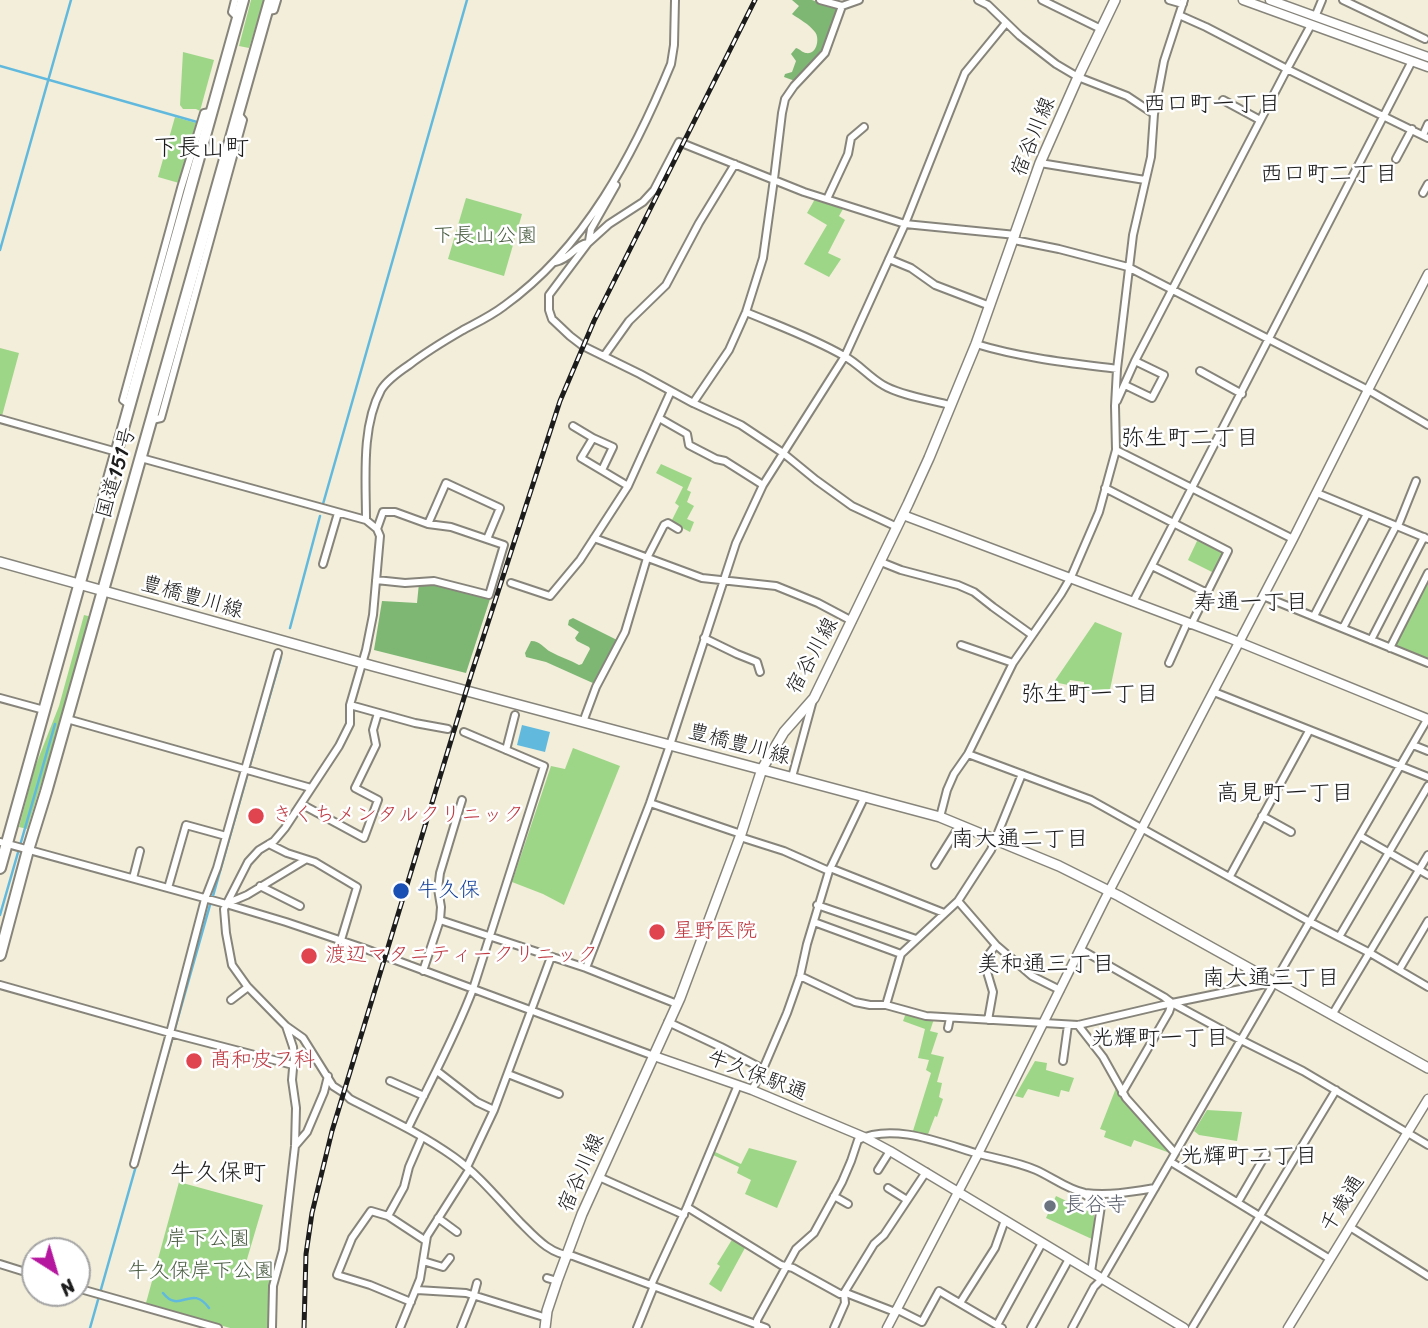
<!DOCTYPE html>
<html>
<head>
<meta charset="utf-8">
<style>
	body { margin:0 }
	#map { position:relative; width:1428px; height:1328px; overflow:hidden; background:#f2eeda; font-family:Sriracha,sans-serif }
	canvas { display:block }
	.north { position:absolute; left:21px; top:1237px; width:70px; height:70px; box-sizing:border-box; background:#fff; border:2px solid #a4a4a4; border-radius:50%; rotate:143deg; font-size:19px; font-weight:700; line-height:28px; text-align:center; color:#1c1c1c }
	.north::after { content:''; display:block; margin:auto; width:24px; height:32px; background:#b5179e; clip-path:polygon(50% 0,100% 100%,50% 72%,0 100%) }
</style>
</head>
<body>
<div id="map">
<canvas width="1428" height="1328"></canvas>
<div class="north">N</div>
</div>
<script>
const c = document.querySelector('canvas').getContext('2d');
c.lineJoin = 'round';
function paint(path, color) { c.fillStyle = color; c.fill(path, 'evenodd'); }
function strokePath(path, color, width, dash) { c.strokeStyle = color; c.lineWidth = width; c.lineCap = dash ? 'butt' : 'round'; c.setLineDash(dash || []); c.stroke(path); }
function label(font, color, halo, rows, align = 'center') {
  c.font = font + ' Sriracha,"Klee One",sans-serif'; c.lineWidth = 5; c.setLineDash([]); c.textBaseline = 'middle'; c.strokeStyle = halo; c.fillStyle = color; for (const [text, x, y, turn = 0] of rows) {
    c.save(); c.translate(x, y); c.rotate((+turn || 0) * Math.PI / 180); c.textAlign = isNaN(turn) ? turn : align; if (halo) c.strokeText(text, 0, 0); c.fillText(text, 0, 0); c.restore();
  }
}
paint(new Path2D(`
	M251 0H264L249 48 239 46Z
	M183 52 214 60 200 111 196 109H183L180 105Z
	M175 117 196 123 179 183 158 177Z
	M466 198 522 214 504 276 448 259Z
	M815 199 843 209 839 216 845 220 828 253 841 259 829 277 804 264 827 225 807 213Z
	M0 348 19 353 2 416 0 415Z
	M661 464 692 478 687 490 691 492 687 502 694 506 687 519 694 522 690 532 671 522 679 506 675 503 683 487 656 473Z
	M1198 539 1224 553 1214 573 1188 560Z
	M1428 581V659L1397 647 1395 644Z
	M84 615 92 617 59 738 42 781 27 829 19 827 35 767 59 706Z
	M1095 622 1122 633 1109 694 1084 690V682L1070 680 1068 685 1054 682Z
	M573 748 620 766 564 905 543 894 512 882 551 766 565 769Z
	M906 1013 934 1019 930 1031 938 1033 931 1054 944 1057 937 1082 942 1083 939 1097 943 1099 937 1117 935 1116 927 1137 912 1134 931 1073 926 1070 929 1060 918 1058 925 1029 903 1021Z
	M1035 1061 1047 1063 1046 1070 1074 1078 1069 1092 1061 1090 1059 1097 1028 1089 1023 1098 1015 1096Z
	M1116 1088 1120 1096 1170 1151V1153L1134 1140 1131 1147 1104 1137 1106 1131 1100 1129Z
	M1207 1110 1242 1112 1237 1141 1199 1135 1194 1131Z
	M749 1148 797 1161 777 1208 745 1194 751 1180 737 1173 739 1167 711 1154 713 1151 741 1164Z
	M179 1182 263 1205 245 1266 272 1275 269 1287 268 1328H230L146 1303Z
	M1056 1196 1094 1214V1240L1046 1218Z
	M733 1238 746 1246 721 1292 709 1284 720 1266 717 1264Z`), '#9ed688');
paint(new Path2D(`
	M792 0H812L837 9 822 53 795 81 784 77 785 74 792 72 796 61 791 54 796 48C800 49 803 53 806 53 817 55 820 38 815 32 809 24 799 19 792 14L799 6Z
	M419 583 434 584 490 599 466 673 374 650 382 601 417 603Z
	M573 618 617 640 595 684 546 662 526 657 525 653 531 641C541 641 543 648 551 652 560 657 570 660 579 665L582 664 590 649 589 647 577 641 575 638 579 632 568 625 569 620Z`), '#7eb774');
paint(new Path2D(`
	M522 725 550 732 545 752 517 745Z`), '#61b9de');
strokePath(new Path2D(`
	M0 66 197 122
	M0 250 71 0
	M323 504 467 0
	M290 628 320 516
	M250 765 281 657
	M213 896 247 776
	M0 915 55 724
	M163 1293C180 1315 191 1283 209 1308
	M90 1328 210 905`), '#61b9de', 2.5);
const minor = new Path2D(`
	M235 0 232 12 238 18
	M820 0 842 6 859 0
	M978 0 988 5 1020 36 1056 64 1078 77 1127 96 1154 114
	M1042 0 1101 29
	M1169 0 1183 4
	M1343 0 1425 39
	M267 11 274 10 277 0
	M1179 15 1184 0
	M1315 17 1322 0
	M1223 100 1260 120
	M1423 135 1428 124
	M1396 159 1412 129
	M1040 163 1145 180
	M1423 193 1428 184
	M827 199 848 154 851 138 864 127
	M1014 240 1059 249 1128 267 1368 390 1428 425
	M589 241 591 229 616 185
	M588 243 609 224 643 202 654 190 679 142 804 192 905 224 1016 235
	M889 259 911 268 935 285 990 306
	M555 262C571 259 576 244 588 243L549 295V310L552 319 570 336 583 346 640 374 693 403 741 425 783 453 816 480 852 506 897 527
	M746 312C779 326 813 338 844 356 859 364 869 377 883 385 899 395 931 400 950 405
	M976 344C1022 358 1070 363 1117 369
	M604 356 629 321 666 285 699 223 735 164
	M1200 371 1242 394
	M1125 385 1152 398 1164 375 1135 361
	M1117 401 1135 361 1287 69 1311 25
	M693 403 729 350 746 312 763 258 774 179 782 113 785 99 794 86 825 53 842 6
	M130 405 123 400 181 188 204 113 211 112
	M659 418 687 434 689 445 716 459 725 461 763 485
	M0 419 117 452
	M152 420 161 418 243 120 238 114
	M573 426 593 438 581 458 628 486
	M593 438 613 447 602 470
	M1116 450 1293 539
	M141 458 366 520
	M1105 488 1228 551 1191 625
	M1317 493 1428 539
	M428 524 446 483 500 508 487 539
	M1398 526 1416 481
	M594 538 702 578 776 586 818 603 852 621
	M881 562 901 570 958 585 974 592 993 607 1032 635
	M323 564 338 513
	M1152 566 1207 593
	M376 580 405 583 434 581 489 595 504 545 451 527 428 524 395 512H383L377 529
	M511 583 550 596 580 560 628 486 671 391
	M1263 596 1428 663
	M1133 602 1412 61
	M1314 616 1367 514
	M1343 628 1396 526
	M704 638 737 654 757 662 760 672
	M1371 640 1424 537
	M961 645 1013 663
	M1390 648 1428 573
	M1169 663 1187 623
	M1214 692 1428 777
	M0 698 44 710
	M350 705 415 723 448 729
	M67 719 311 788
	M583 722 596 687 625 632 647 558 664 525 668 523 678 529
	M1413 745 1428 751
	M506 750 515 715
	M968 754 1091 800 1310 922 1370 953 1428 987
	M792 777 813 700
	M650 803 741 834
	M301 804 364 838 378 800 355 788 376 745 373 730 378 713
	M1262 816 1291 832
	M940 817 947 790 954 774 968 754 1013 663 1061 594 1071 577 1099 512 1116 450 1115 406 1117 369 1133 235 1151 157 1154 114 1164 61 1179 15 1206 27 1287 69 1428 138
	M1360 836 1428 875
	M740 837 784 851 829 871
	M0 842 226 904 286 922 363 948 654 1056
	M269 844 287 853 315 862 357 887 341 940
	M935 865 960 825
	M830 868 944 913
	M1230 876 1309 731
	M133 878 140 851
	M260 886 300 906
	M168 888 186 825 226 836
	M958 901 996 945 1032 976 1060 990
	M228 903 247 895 305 860
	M817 905 916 939
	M440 920 586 968 677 1004
	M814 922 901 954
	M1339 937 1428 786
	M1080 949 1164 997 1172 1003 1235 1037 1303 1071 1428 1145
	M586 968 650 803 670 745 736 543 763 485 845 356 905 224 965 73 1006 23
	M1399 970 1428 921
	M423 971 440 920 441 907 438 889 440 873 462 800
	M800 976 855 1002 870 1005H886L926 1016 1078 1025 1172 1003 1275 982
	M0 985 170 1033 293 1065
	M231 1000 248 987
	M886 1005 901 954 958 901 991 850 1022 774
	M1332 1015 1428 855
	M988 1020 993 992 985 965 986 958 996 945
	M668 1022 721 1047 763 1069
	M1078 1025 1103 1057 1126 1098 1175 1153
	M286 1026 303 1038 333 1086 344 1093 350 1099C385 1117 422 1134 454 1157 479 1175 499 1200 520 1222 535 1237 550 1255 573 1256L766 1328
	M948 1028 950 1018
	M1063 1061 1068 1025
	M437 1071 477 1102 494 1110
	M508 1074 559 1094
	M390 1081 424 1096
	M752 1090 763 1069 787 1013 800 976 807 944 829 871 865 796
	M1122 1093 1169 1012 1172 1003
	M408 1128C430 1082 455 1037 473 989L544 766 464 732
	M295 1146 307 1132 324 1092 328 1076
	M1171 1162 1330 1259
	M134 1164 170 1033 205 899 217 868 278 653
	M467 1167 494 1110 551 957
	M878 1170 890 1151
	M599 1177 684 1215
	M888 1188 907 1200
	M1084 1194 1101 1206 1091 1272
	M834 1196 848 1204
	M1238 1202 1266 1154
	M687 1207 781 1265 793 1268 840 1294 846 1293 895 1312
	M388 1216 404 1187 409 1167 422 1137
	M438 1218 457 1232
	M1350 1227 1428 1276
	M423 1261 443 1267 450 1258
	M0 1264 35 1275
	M547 1278 557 1281
	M651 1285 687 1207 738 1085
	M77 1288 218 1328
	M417 1290 466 1293 547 1318
	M411 1302 370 1285 337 1275 352 1238 371 1211 388 1216 426 1241
	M960 1303 995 1248 1005 1220
	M896 1309 922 1322 939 1291 1002 1328
	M997 1325 1042 1243
	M757 1326V1320L796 1249 814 1233 842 1182 851 1161 858 1140C893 1122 944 1144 979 1154 998 1159 1018 1162 1036 1170 1052 1177 1068 1190 1085 1193 1109 1196 1131 1192 1155 1188
	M272 1328 273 1286 283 1250 295 1146 296 1108 292 1080 294 1057 293 1047 286 1026 247 986 232 965 226 933 224 909 248 862 259 850 274 841 285 828 339 746 350 724V705L366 650 373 615 380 536 377 529 366 520C366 479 361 427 381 390 387 380 400 371 409 365 426 352 444 341 463 330 476 323 491 316 504 306 585 248 634 154 671 64L674 45 675 0
	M400 1328 420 1279 427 1236 469 1170
	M461 1328 473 1298 477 1283
	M637 1328 654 1286
	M834 1328 845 1303 844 1293 874 1244 884 1235 926 1172
	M1031 1328 1069 1259
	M1072 1328 1094 1287 1102 1279 1428 718
	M1192 1328 1336 1090`);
const tertiary = new Path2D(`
	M1243 0 1428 67
	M1270 0 1428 57
	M903 515 1229 638 1428 719
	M654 1056 752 1090 864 1137 890 1151 1184 1328
	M887 1328 978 1154 1104 901 1293 539 1368 390 1428 274
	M1288 1328 1428 1099`);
const secondary = new Path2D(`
	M0 562 373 666 940 817 1059 866 1119 896 1428 1068
	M545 1328 547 1311 557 1281 582 1214 680 998 740 837 762 769 784 732 814 698 908 504 929 458 976 344 1040 163 1078 77 1115 0`);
const trunk = new Path2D(`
	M0 868 243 0
	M0 955 28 850 46 792 270 0`);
strokePath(minor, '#87857b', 10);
strokePath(tertiary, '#87857b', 11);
strokePath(secondary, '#87857b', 12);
strokePath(trunk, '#87857b', 14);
strokePath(minor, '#fff', 6);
strokePath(tertiary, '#fff', 8);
strokePath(secondary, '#fff', 9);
strokePath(trunk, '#fff', 10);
const rail = new Path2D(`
	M304 1328 306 1254 312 1213 332 1131 471 675 560 401 594 321 755 0`);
strokePath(rail, '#1c1c1c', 5);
strokePath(rail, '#fff', 2.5, [8]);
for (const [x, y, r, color] of [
	[256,816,9,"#e0444e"],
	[401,891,9,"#1a4fb4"],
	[657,932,9,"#e0444e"],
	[309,956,9,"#e0444e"],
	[194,1061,9,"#e0444e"],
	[1050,1206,7,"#6b7280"]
]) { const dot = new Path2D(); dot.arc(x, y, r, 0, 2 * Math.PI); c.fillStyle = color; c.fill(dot); strokePath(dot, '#fff', 2.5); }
label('21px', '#1c1c1c', '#fff', [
	["宿谷川線",1034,137,-68],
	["国道151号",117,473,-74],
	["豊橋豊川線",192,598,16],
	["宿谷川線",813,656,-61],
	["豊橋豊川線",739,745,15],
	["牛久保駅通",757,1076,21],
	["宿谷川線",582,1173,-66],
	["千歳通",1343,1204,-58]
]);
label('21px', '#4a5d42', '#fff', [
	["下長山公園",485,237],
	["岸下公園",208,1240],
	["牛久保岸下公園",201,1272]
]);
label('21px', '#be3a42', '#fff', [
	["きくちメンタルクリニック",272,816],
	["星野医院",673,932],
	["渡辺マタニティークリニック",325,956],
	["髙和皮フ科",210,1061]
], 'left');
label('21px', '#164399', '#fff', [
	["牛久保",417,891]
], 'left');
label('21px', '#5b616d', '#fff', [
	["長谷寺",1064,1206]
], 'left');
label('23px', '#1c1c1c', '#fff', [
	["西口町一丁目",1212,105],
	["西口町二丁目",1329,175],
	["弥生町二丁目",1190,439],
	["寿通一丁目",1251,603],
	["弥生町一丁目",1090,695],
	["高見町一丁目",1285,794],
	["南大通二丁目",1020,840],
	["美和通三丁目",1046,965],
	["南大通三丁目",1271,979],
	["光輝町一丁目",1160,1039],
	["光輝町二丁目",1249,1157]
]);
label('24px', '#1c1c1c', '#fff', [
	["下長山町",201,149],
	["牛久保町",218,1174]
]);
</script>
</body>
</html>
